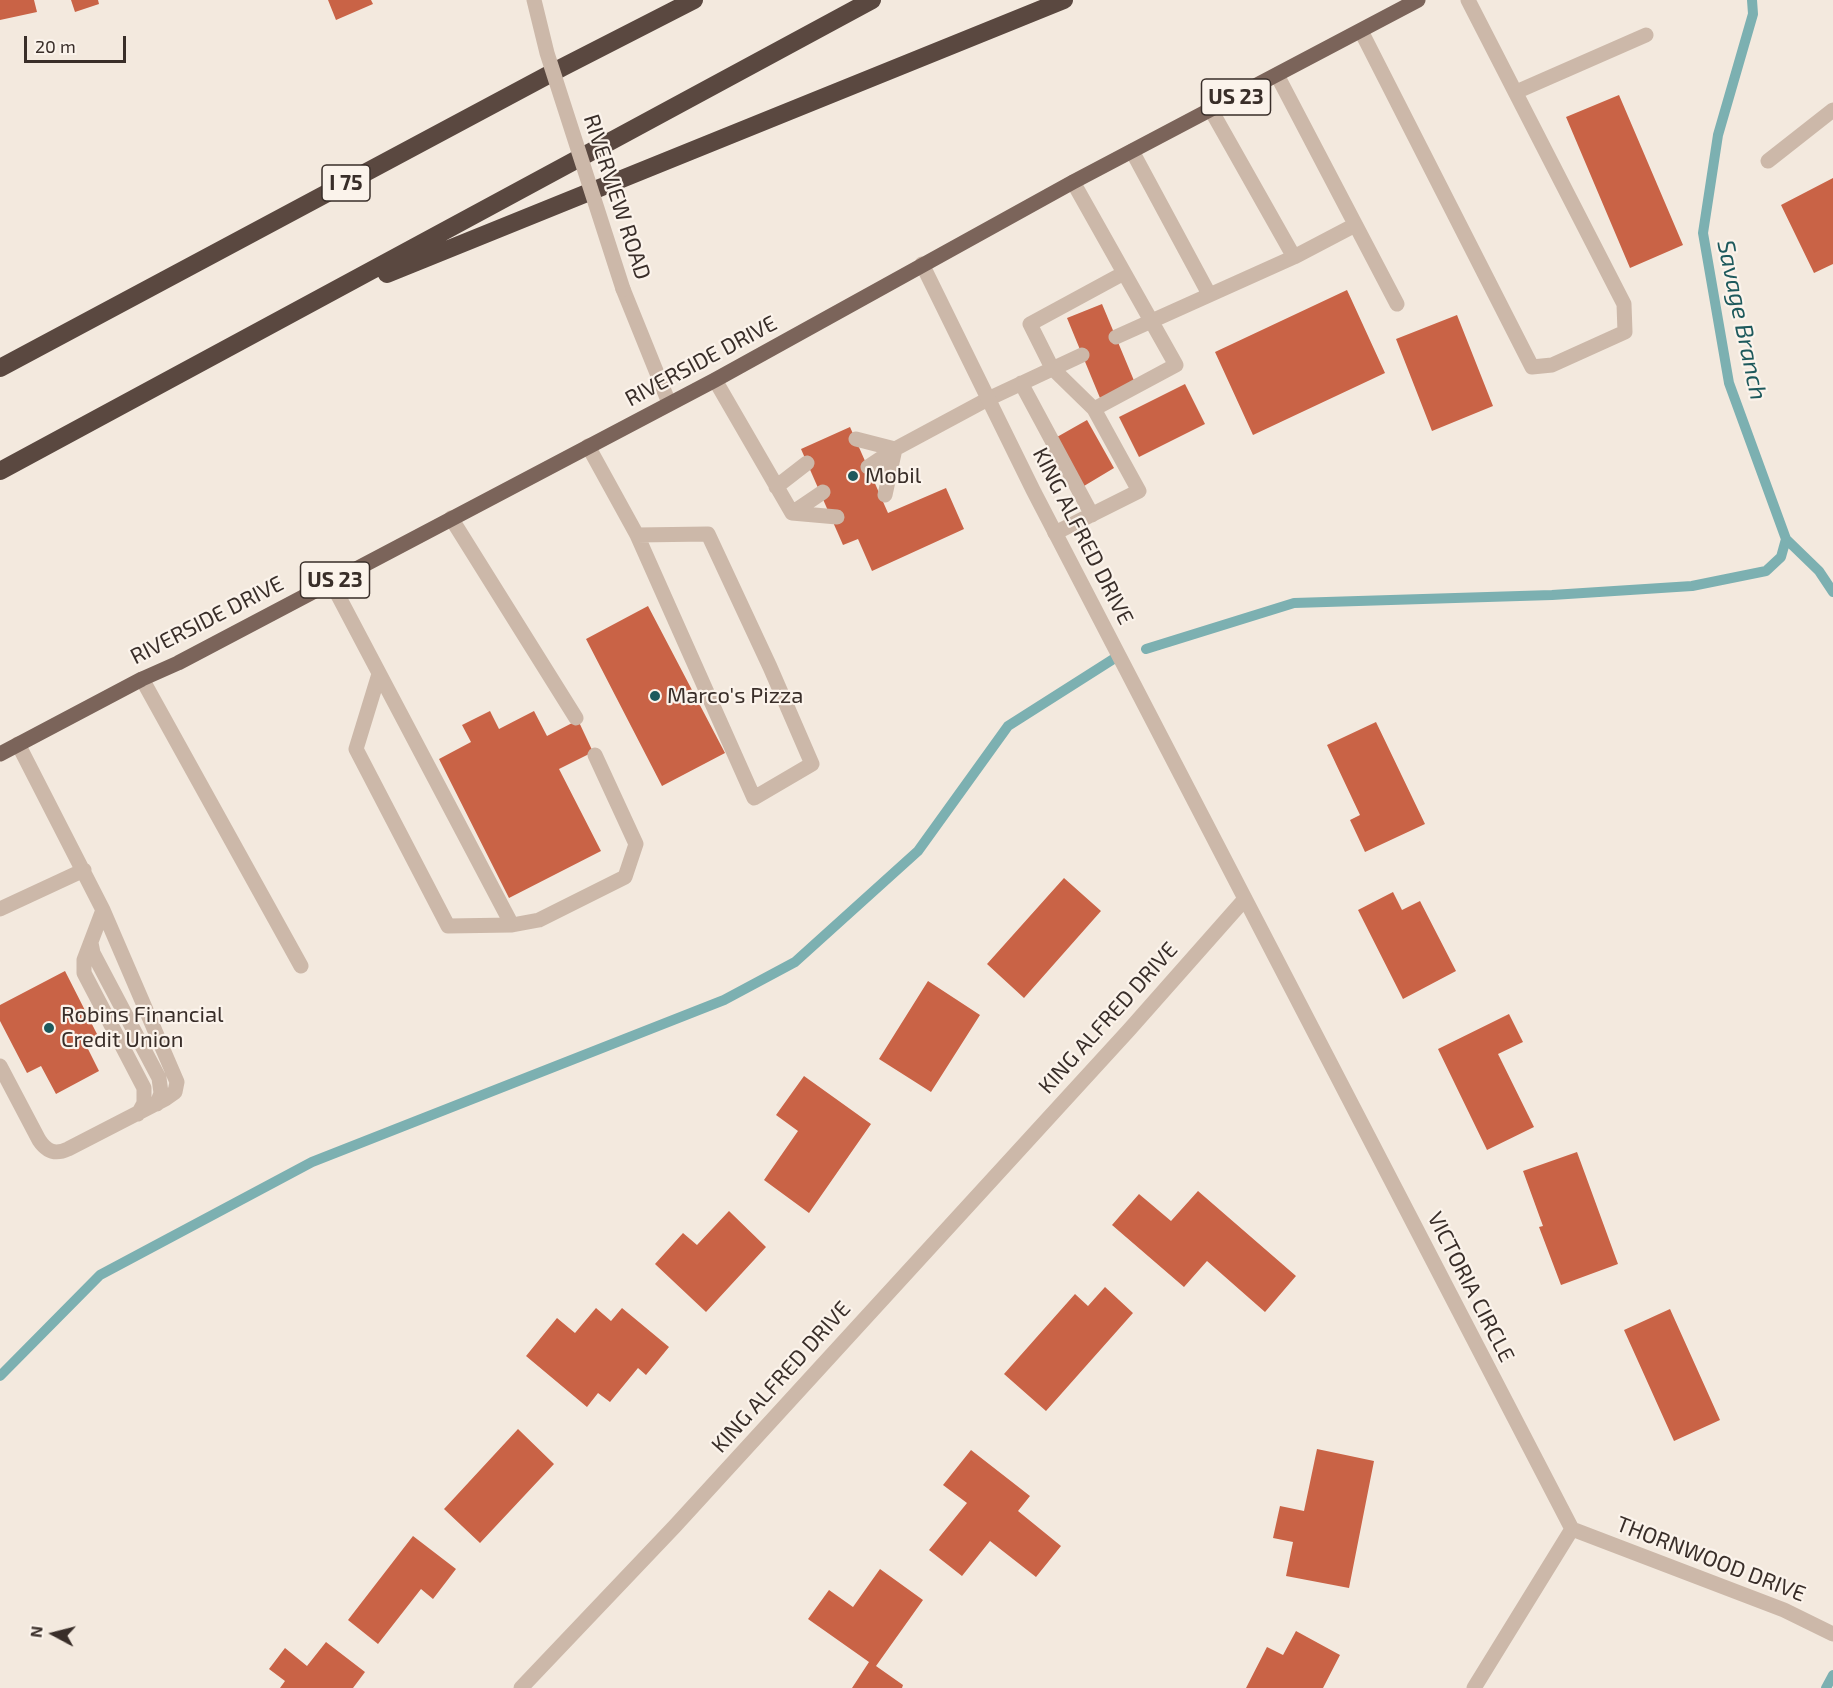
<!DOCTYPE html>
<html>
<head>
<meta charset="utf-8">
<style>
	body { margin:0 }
	#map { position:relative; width:1833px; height:1688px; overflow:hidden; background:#f3e9de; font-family:"Exo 2",sans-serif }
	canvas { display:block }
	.north { position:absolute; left:24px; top:1604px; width:60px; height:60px; -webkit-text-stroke:4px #fbf3eb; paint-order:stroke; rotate:277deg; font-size:16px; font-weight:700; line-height:24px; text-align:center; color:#392e29 }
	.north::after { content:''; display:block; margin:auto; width:21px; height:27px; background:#392e29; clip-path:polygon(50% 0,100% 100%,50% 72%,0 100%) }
	.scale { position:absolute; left:24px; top:36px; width:102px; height:27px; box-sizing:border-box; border:3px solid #392e29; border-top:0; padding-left:8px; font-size:18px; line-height:21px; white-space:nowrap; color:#392e29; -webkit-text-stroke:4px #fbf3eb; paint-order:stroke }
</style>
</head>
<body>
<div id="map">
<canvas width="1833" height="1688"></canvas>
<div class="north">N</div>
<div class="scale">20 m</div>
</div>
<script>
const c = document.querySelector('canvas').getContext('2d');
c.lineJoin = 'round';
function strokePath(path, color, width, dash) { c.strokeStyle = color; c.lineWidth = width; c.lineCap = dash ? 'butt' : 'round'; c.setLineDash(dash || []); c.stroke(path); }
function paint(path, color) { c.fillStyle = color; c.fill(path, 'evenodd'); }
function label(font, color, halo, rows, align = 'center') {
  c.font = font + ' "Exo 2",sans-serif'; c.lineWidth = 4.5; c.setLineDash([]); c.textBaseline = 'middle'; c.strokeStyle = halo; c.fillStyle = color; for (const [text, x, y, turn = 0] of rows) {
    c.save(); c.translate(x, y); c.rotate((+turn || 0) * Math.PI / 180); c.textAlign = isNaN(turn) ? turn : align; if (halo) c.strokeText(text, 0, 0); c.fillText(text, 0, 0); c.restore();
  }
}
strokePath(new Path2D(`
	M1752 0 1753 14 1718 135 1703 233 1729 383 1786 539 1819 571 1833 592
	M1146 649 1294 603 1552 595 1692 586 1766 571 1781 557 1786 539
	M0 1376 100 1275 312 1162 724 1000 795 962 918 851 1008 726 1115 658
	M1826 1688 1833 1675`), '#7cb0b1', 10);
paint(new Path2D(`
	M0 0H34L37 12 0 20Z
	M71 0H98L99 4 75 12Z
	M328 0H371L373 4 336 20Z
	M1619 95 1683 245 1630 268 1566 117Z
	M1833 178V264L1814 273 1781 205Z
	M1347 290 1385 373 1253 435 1215 352Z
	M1102 304 1135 383 1100 398 1067 318Z
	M1457 315 1493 406 1432 431 1396 339Z
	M1185 384 1205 424 1139 457 1119 417Z
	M1087 420 1114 468 1084 486 1057 437Z
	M850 427 888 513 946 488 964 529 872 571 858 539 843 545 801 449Z
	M648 606 725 753 662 786 586 639Z
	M490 711 499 729 534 711 547 736 578 720 593 752 559 769 601 851 509 898 439 759 471 742 462 725Z
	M1376 722 1425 824 1365 852 1350 820 1360 815 1327 745Z
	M1064 878 1101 911 1024 998 987 964Z
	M1393 892 1402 910 1420 901 1456 971 1403 999 1358 910Z
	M65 971 98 1036 85 1043 99 1071 56 1094 41 1066 27 1073 0 1021V1005Z
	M928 981 980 1015 931 1092 879 1059Z
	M1509 1014 1523 1042 1498 1054 1534 1127 1487 1150 1438 1049Z
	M804 1076 871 1124 809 1213 764 1180 798 1131 776 1115Z
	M1577 1152 1618 1264 1561 1285 1539 1227 1543 1226 1523 1171Z
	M1198 1191 1296 1276 1265 1312 1207 1261 1184 1287 1112 1225 1139 1194 1171 1221Z
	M729 1211 766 1247 706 1312 655 1264 683 1233 697 1245Z
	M1105 1287 1133 1313 1046 1411 1004 1374 1075 1294 1088 1306Z
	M596 1308 611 1321 622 1308 669 1347 646 1375 638 1368 610 1402 598 1393 587 1407 526 1356 557 1318 575 1333Z
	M1670 1309 1720 1420 1674 1441 1624 1330Z
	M518 1429 554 1464 480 1543 444 1509Z
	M1317 1449 1374 1461 1349 1588 1286 1576 1293 1542 1273 1538 1280 1506 1304 1511Z
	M971 1450 1030 1496 1018 1511 1061 1546 1036 1577 990 1541 962 1576 929 1550 967 1503 943 1485Z
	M413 1536 456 1569 433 1599 421 1589 378 1644 348 1620Z
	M880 1569 923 1600 876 1666 903 1685 902 1688H852L869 1662 808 1619 829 1590 853 1607Z
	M1296 1631 1340 1655 1323 1688H1246L1267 1647 1283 1655Z
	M326 1642 365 1672 353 1688H280L285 1681 269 1669 285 1648 307 1666Z`), '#c96346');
strokePath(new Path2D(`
	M1361 31 1532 367 1552 365 1625 332 1624 304 1468 0
	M1277 75 1397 304
	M1516 92 1646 35
	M1211 110 1294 257
	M1132 151 1209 294
	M1768 161 1833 110
	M1116 337 1294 257 1355 225
	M715 380 792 513 837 517
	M1021 383 1092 515
	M1094 409 1052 368 1030 324 1124 273
	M856 439 895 449
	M588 446 637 535 754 798 812 764 770 667 708 534 637 535
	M868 467 895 449
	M776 487 807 463
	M885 495 895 449 988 399 1082 355
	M792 513 823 492
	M451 518 576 718
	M1055 533 1139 491 1094 409 1176 365 1073 182
	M331 582 512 925 539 920 625 877 636 844 595 755
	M379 674 356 749 448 926 512 925
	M142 679 301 966
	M0 909 84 870
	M103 910 84 960V973L144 1088V1103L138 1114
	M91 943 93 953 159 1078 161 1093 157 1104
	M0 1066 39 1140C47 1152 55 1155 68 1149L165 1099 175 1092 177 1082 103 910 18 744`), '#ccb8a9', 15);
strokePath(new Path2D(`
	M922 264 1033 490 1572 1529 1474 1688
	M623 289 669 403
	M1572 1529 1784 1610 1833 1634
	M521 1688 675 1526 1129 1030 1244 900`), '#ccb8a9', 15);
strokePath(new Path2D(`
	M0 754 142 679 178 663 715 380 1073 182 1418 0`), '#7b645a', 15);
strokePath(new Path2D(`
	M387 274 1064 0
	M0 368 563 67 694 0
	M0 471 872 0`), '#5a4840', 18);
strokePath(new Path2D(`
	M534 0 547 53 623 289`), '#ccb8a9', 15);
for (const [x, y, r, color] of [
	[853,476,6,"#1d595c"],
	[655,696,6,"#1d595c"],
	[49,1028,6,"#1d595c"]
]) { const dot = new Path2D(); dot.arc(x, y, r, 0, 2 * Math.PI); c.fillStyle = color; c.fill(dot); strokePath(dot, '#fbf3eb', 2); }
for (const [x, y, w] of [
	[1236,97,69],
	[346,183,48],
	[335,580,69]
]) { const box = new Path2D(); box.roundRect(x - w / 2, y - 18, w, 36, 4.5); c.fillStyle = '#fbf3eb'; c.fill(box); strokePath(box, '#392e29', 1.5); }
label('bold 21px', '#392e29', null, [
	["US 23",1236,97],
	["I 75",346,183],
	["US 23",335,580]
]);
label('22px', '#392e29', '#fbf3eb', [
	["RIVERVIEW ROAD",617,197,72],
	["RIVERSIDE DRIVE",701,361,-28],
	["KING ALFRED DRIVE",1083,536,63],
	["RIVERSIDE DRIVE",207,620,-27],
	["KING ALFRED DRIVE",1108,1018,-48],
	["VICTORIA CIRCLE",1471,1287,63],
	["KING ALFRED DRIVE",781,1377,-48],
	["THORNWOOD DRIVE",1711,1559,21]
]);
label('22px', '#392e29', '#fbf3eb', [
	["Mobil",865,476],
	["Marco's Pizza",667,696],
	["Robins Financial",61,1015],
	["Credit Union",61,1040]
], 'left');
label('italic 24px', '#1d595c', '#fbf3eb', [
	["Savage Branch",1742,320,78]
]);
</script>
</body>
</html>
